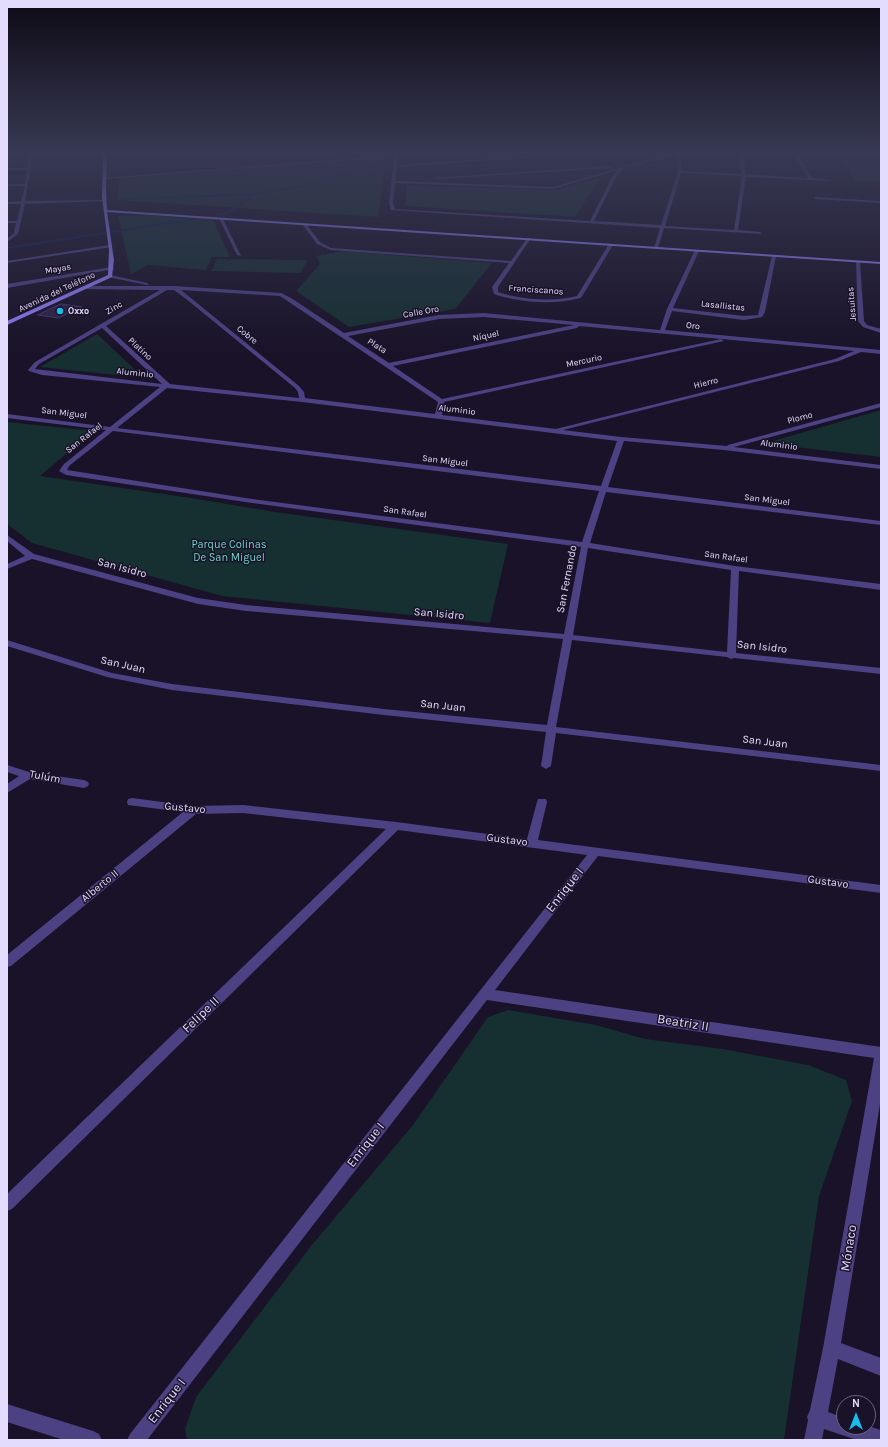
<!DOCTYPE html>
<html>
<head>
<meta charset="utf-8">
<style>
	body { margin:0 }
	#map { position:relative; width:888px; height:1447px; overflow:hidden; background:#191228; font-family:Karla,sans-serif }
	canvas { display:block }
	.frame { position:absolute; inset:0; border:8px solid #e4dcfc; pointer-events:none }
	.north { position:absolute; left:836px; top:1395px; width:40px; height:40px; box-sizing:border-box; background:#191228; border:1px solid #6a637d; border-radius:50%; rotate:0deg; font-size:11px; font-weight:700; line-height:16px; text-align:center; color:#e4dcfc }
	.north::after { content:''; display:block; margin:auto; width:14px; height:18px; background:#18bdec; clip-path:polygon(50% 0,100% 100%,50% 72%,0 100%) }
</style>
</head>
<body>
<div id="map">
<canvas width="888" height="1447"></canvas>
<div class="frame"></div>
<div class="north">N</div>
</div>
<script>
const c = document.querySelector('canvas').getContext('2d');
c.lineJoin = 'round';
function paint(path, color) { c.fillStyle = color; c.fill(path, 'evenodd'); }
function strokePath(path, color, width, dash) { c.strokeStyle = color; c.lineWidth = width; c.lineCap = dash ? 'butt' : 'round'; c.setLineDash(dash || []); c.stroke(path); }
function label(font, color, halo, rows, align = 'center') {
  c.font = font + ' Karla,sans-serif'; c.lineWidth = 3; c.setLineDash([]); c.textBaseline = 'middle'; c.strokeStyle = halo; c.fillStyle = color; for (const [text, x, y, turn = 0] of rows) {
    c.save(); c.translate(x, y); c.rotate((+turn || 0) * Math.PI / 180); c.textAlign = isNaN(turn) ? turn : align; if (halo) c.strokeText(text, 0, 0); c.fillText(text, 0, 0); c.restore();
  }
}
paint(new Path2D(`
	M7 153H23L21 166 7 168Z
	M835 153H881V182L856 181Z
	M385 158 386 163 378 217 117 200 120 178Z
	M601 178 575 217 405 206 407 185 555 190Z
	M147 215 213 220 230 257H212L206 270 148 265 131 274 118 216Z
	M344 251 492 263 455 309 349 327 296 291 320 264 316 256Z
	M217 259 307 260 301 273 211 271Z
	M97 334 144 378 40 367Z
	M881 410V457L769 444 773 441Z
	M7 422 84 430 92 432 40 476 191 498 275 512 508 544 490 623 222 596 32 543 7 524Z
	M508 1010 596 1025 645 1039 723 1049 808 1065 846 1080 852 1101 819 1196 784 1440H187L185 1429 196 1397 311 1246 413 1125 488 1017Z`), '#162f31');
paint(new Path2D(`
	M385 162 387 163 307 186 256 195 229 214 217 216 216 214 227 212 253 195 120 200 118 199 256 193 307 184Z
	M203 217 202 219 7 249V247Z`), '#111f48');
const building = new Path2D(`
	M61 304 82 307 58 318 38 315Z`);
paint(building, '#2d2047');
strokePath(building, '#483471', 1);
paint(new Path2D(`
	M814 197 881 201V203L815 199Z`), '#4c4183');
paint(new Path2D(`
	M29 153H33L25 201 104 200 106 201 25 204 18 234 7 242V239L14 233 16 223H7V221H17L21 204H7V202L21 201 25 186H7V184H25L27 170H7V168H27Z
	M421 153H441L398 157 397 165 571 153H594L397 167 395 181 553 187 672 153H679L678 154 680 155 682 171 742 174 739 153H743L746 174 808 178 793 153H797L812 178 832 180 830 181 746 177 738 230 760 232 762 234 664 228 658 248 656 249 654 248 660 228 391 210 389 203 394 157 104 179 102 178ZM677 154 678 172 661 225 594 221 616 177 624 168ZM618 170 612 177 590 221 395 209 393 203 395 183 553 189ZM681 173 742 176 734 230 665 226Z
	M611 166 612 168 435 179 433 178Z
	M219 218 223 219 241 256 237 255Z
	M302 224H306L320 242 331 248 511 261 527 238H531L498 287V292C522 300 553 302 577 296L609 244 613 245 581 298C554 305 521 303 494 294L492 287 509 263 331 250 317 244Z
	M110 245 112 247 7 263V261Z
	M695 250 699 251 673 308 744 316 758 315 772 256 774 255 776 256 765 312 762 317 744 320 672 311 665 330 881 350V354L861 352 839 361 563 430 621 437 727 446 728 445 881 403V407L734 447 881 465V469L724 450 624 441 608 487 881 521V525L606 492 590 543 735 566 881 584V590L739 571 736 653 881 668V674L734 658 731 659 727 657 572 640 556 727 881 765V771L556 733 551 766 546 769 541 766 546 732 384 715 172 690 107 677 7 646V640L112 673 172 684 384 709 547 725 563 639 246 611 198 604 32 559 7 569V564L25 556 7 541V535L34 554 198 598 246 605 564 634 581 547 252 503 66 475 59 471 64 464 106 430 7 418V414L110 427 160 387 42 375 29 371 28 370 35 362 160 290 82 289 81 288 84 286H174L281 293 291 298 344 333 439 315 484 313 660 330 667 309ZM167 290H174L185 298 295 388 298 392 299 398 170 384 106 326ZM181 290 280 296 438 402 435 414 305 398 304 392 299 386ZM484 317 574 325 389 363 348 336 439 319ZM579 326 854 351 835 359 556 429 442 415 444 402 724 341 721 339 442 399 393 366 577 328ZM102 328 162 384 35 369 39 364ZM167 388 302 402 617 441 601 486 117 428ZM113 431 599 491 582 542 252 499 67 470 69 466ZM588 548 731 570 727 652 573 635Z
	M856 261 860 262 864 321 867 325 881 329V333L863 327 858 321Z
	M112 267 114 269 7 288V284Z
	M110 275 147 283 149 284 147 285 108 277Z
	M7 765 29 772 84 780 88 782 89 784 88 786 84 788 30 779 7 793V784L19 776 7 772Z
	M132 798 193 806 243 805 396 822 527 839 537 802 538 799H546L547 802 538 840 881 885V893L598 856 495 990 881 1047V1098L841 1343 881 1358V1376L838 1359 828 1412 844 1418V1427H868V1426L881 1430V1440H857L824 1429 822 1440H804L808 1420 807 1417 810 1410 823 1348 874 1058 487 1000 147 1440H127L130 1434 587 855 398 830 12 1209 7 1211V1194L386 829 243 813 196 814 11 966 7 967V955L183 812 128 805 127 802 128 799Z
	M7 1404 93 1431 99 1434 102 1440H64L7 1422Z`), '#4c4183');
paint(new Path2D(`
	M103 153H107L106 191 107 210 881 262V264L107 212 114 260 112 277 7 325V321L108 275 109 250 102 197Z`), '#8d7bf4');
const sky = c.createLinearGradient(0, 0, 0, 356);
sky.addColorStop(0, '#0e0a16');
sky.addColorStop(0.43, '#383953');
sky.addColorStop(1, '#38395300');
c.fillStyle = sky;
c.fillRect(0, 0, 888, 356);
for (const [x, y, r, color] of [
	[60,311,4,"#18bdec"]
]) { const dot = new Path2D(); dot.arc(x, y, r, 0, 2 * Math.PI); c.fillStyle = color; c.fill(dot); strokePath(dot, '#191228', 1.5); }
label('9px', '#e4dcfc', '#191228', [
	["Mayas",58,269,-10],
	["Franciscanos",536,290,4],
	["Avenida del Teléfono",57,292,-25],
	["Jesuitas",852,304,-95],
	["Lasallistas",723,306,6],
	["Zinc",114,308,-30],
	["Calle Oro",421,312,-10],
	["Oro",693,326,6],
	["Cobre",247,335,39],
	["Níquel",486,336,-12],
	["Plata",377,346,32],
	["Platino",140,349,43],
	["Mercurio",584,361,-12],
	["Aluminio",135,373,6],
	["Hierro",706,383,-14],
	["Aluminio",457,410,7],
	["San Miguel",64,413,7],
	["Plomo",800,418,-15],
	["San Rafael",84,438,-38],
	["Aluminio",779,445,7],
	["San Miguel",445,461,7],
	["San Miguel",767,500,7],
	["San Rafael",405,512,8],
	["San Rafael",726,557,8]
]);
label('bold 9px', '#e4dcfc', '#191228', [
	["Oxxo",68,311]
], 'left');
label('11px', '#6dd7ca', '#191228', [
	["Parque Colinas",229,545],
	["De San Miguel",229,558]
]);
label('11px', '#e4dcfc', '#191228', [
	["San Isidro",122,568,15],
	["San Fernando",567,579,-79],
	["San Isidro",439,614,5],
	["San Isidro",762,647,6],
	["San Juan",123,665,13],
	["San Juan",443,706,6],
	["San Juan",765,742,7],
	["Tulúm",45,777,11],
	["Gustavo",185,808,5],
	["Gustavo",507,840,7],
	["Gustavo",828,882,8],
	["Alberto II",100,886,-39]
]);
label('13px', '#e4dcfc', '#191228', [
	["Enrique I",565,890,-52],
	["Felipe II",201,1015,-44],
	["Beatriz II",683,1023,9],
	["Enrique I",366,1145,-52],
	["Mónaco",849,1248,-81],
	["Enrique I",167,1401,-52]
]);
</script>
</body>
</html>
